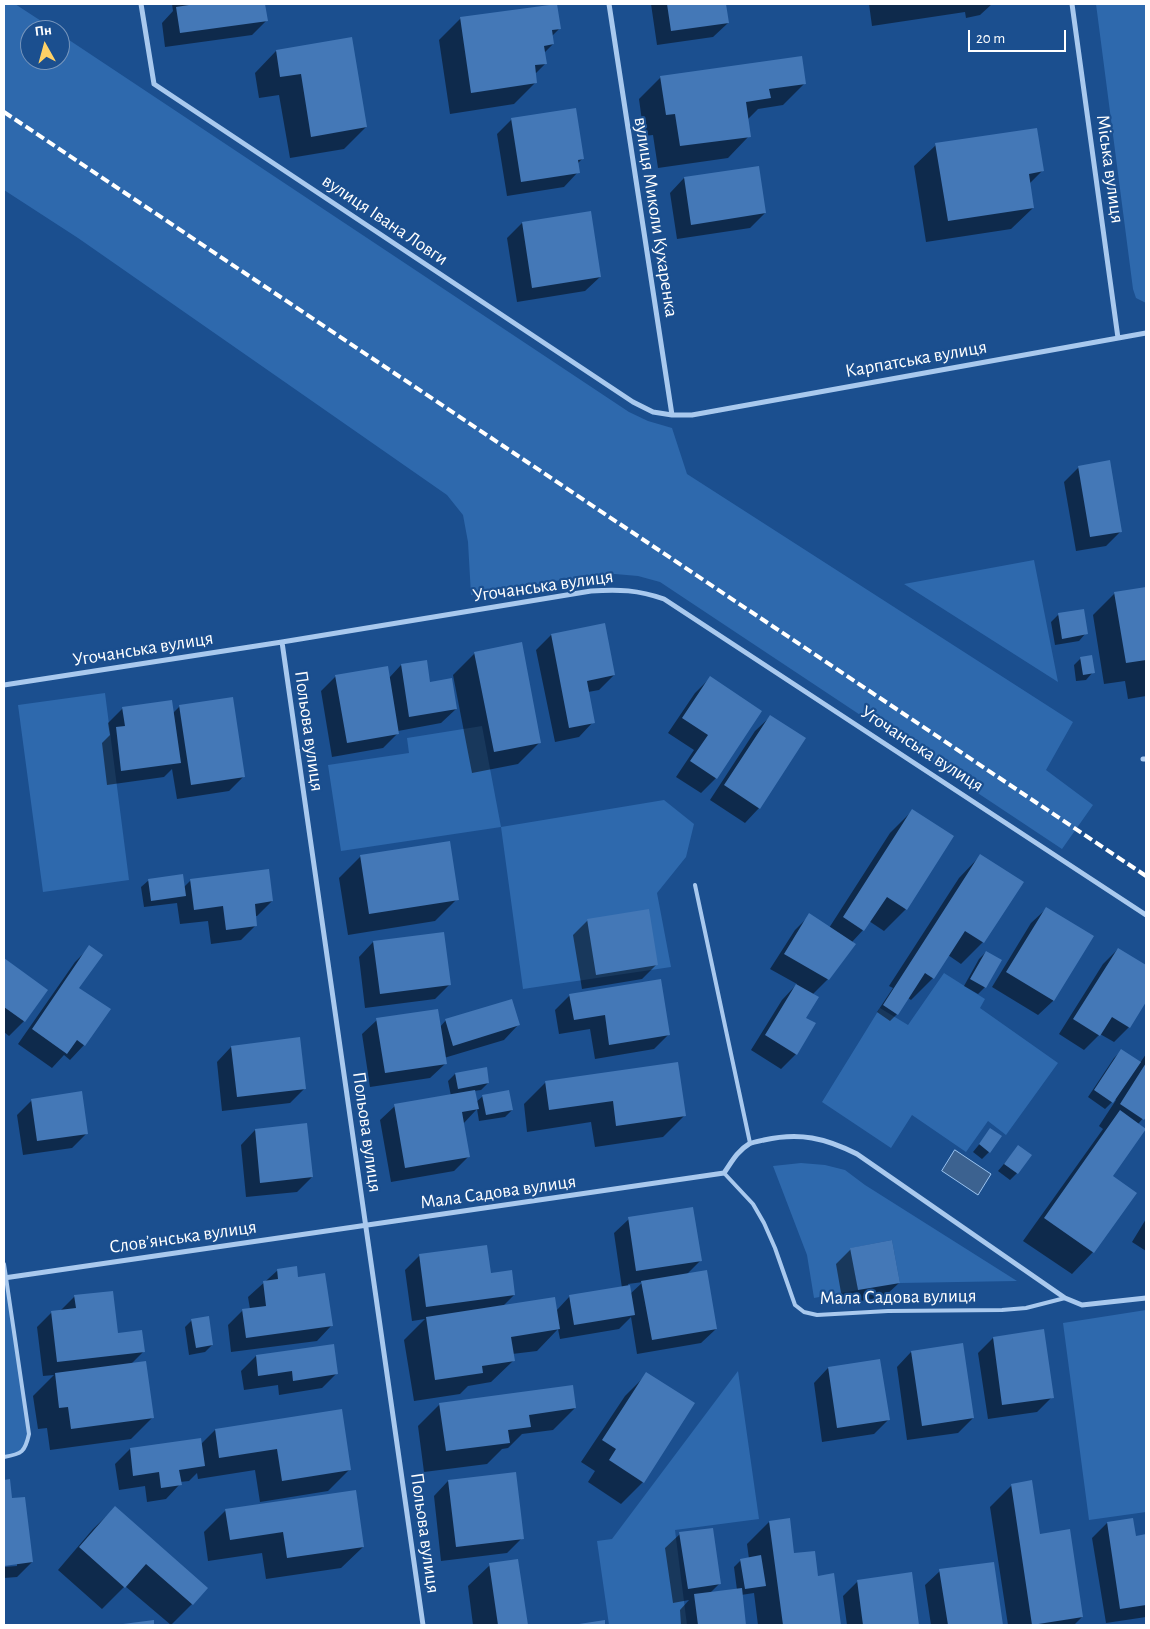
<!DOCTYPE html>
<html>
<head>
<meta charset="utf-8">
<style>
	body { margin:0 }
	#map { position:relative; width:1150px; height:1629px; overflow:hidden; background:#1b4f8f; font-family:"Alegreya Sans",sans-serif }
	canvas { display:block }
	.frame { position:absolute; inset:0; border:5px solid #fff; pointer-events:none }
	.north { position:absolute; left:20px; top:20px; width:50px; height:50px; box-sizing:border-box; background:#1b4f8f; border:1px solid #7695bc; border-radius:50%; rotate:353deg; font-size:14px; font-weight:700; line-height:20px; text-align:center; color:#fff }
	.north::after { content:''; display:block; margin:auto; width:18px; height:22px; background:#ffd166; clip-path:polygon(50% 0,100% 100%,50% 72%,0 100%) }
	.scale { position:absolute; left:968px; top:30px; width:98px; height:22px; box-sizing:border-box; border:2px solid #fff; border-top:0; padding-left:6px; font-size:15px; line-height:18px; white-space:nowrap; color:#fff; -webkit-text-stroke:4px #1b4f8f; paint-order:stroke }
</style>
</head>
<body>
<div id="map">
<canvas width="1150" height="1629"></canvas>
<div class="frame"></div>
<div class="north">Пн</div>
<div class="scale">20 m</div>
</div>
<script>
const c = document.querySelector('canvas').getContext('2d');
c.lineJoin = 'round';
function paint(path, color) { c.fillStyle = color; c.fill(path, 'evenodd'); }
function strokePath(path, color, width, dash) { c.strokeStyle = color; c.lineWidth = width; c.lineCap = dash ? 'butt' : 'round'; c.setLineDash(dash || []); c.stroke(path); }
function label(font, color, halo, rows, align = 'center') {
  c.font = font + ' "Alegreya Sans",sans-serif'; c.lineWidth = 4.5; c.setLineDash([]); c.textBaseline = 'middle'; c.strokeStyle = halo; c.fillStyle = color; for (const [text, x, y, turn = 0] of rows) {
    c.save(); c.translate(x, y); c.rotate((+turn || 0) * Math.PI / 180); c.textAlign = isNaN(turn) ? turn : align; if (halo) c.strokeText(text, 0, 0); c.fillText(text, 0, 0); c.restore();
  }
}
paint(new Path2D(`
	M4 4H15L55 30H30V60H60V34L629 412 648 421 672 428 687 474 1073 722 1046 770 1093 805 1062 849 660 582 638 576 615 574 586 576 471 595 468 542 463 515 447 495 78 238 4 190Z
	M1096 4H1146V303L1136 298 1133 289Z
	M1034 560 1058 682 904 584Z
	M105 693 129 880 43 892 18 705Z
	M482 726 501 827 664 800 694 824 686 857 657 893 671 967 523 989 501 827 341 851 328 765 409 753 407 738Z
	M944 973 985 999 980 1008 1058 1063 1006 1135 988 1121 966 1152 912 1115 891 1148 822 1102 880 1008 908 1025Z
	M801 1163 825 1165 845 1170 865 1185 1017 1281 900 1283 892 1240 851 1248 858 1290 814 1298 807 1255 773 1166Z
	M4 1264 29 1434C25 1452 22 1454 4 1457Z
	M1146 1310V1512L1089 1520 1063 1323Z
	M738 1371 759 1519 675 1530 687 1625H609L597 1541 612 1539Z`), '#2e69ad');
const water = new Path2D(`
	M955 1150 991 1174 978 1195 942 1171Z`);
paint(water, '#3c6290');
strokePath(water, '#9cc4f0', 1);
paint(new Path2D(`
	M172 4H264L267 20 252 35 165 47 162 23 173 11Z
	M651 4H725L728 23 713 37 657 45Z
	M869 4H992L980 15 966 18 965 12 872 26Z
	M461 18 559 29 552 36 553 44 544 53 546 63 535 74 536 82 514 104 450 114 439 40Z
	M276 51 366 127 344 149 290 158 279 95 259 98 255 73Z
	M661 77 805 83 783 105 758 109 747 120 749 136 728 158 658 168 653 135 644 136 639 99Z
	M512 119 583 158 577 164 578 172 564 187 507 196 497 134Z
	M936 145 1042 171 1029 184 1033 208 1011 229 926 242 914 166Z
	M684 178 765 213 750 228 677 239 670 193Z
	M522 223 600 277 585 291 517 302 507 238Z
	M1079 467 1121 531 1106 546 1076 551 1064 482Z
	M1146 588V696L1128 699 1125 681 1104 684 1093 615 1115 593Z
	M1058 615 1086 633 1079 641 1055 645 1051 622Z
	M604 625 614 675 599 690 588 692 593 722 579 737 555 742 536 650 551 635Z
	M475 653 540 742 518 764 472 773 453 675Z
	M1081 658 1093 672 1086 680 1076 681 1074 665Z
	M401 665 429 683 456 709 441 723 398 731V733L383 748 332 757 321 691 336 676 389 678Z
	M710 678 761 711 716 778 701 793 676 777 694 750 668 733 695 693Z
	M180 706 244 776 229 791 177 799 172 769 164 777 107 785 102 743 110 735 108 723 123 708 173 713Z
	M770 717 759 808 745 823 710 800 755 731Z
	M912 811 906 909 884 931 869 921 863 930 852 942 828 979 812 995 805 1018 796 1054 781 1069 751 1050 782 1000 797 984 770 969 795 930 810 915 829 928 890 833Z
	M361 856 457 899 435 921 348 935 339 878Z
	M980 856 983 942 961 964 948 955 933 978 911 1000 908 998 897 1014 890 1021 877 1012 893 988 889 986 959 878Z
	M149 880 183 888 191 880 272 901 257 916H255L256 925 241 940 211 944 208 921 180 924 177 903 144 907 141 887Z
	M1046 909 1092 937 1053 1001 1038 1015 992 987 1031 923Z
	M588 920 657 964 642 979 582 989 573 935Z
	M373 942 450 984 435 999 365 1008 359 957Z
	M90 947 78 988 84 1045 70 1060 64 1055 52 1068 18 1044 75 962Z
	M1118 949 1146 967V1000L1129 1027 1114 1042 1100 1034 1084 1050 1059 1034 1103 964Z
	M986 952 985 987 978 994 964 986 979 959Z
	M4 960 46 991 24 1021 9 1036 4 1032Z
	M570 995 669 1034 654 1049 595 1059 590 1029 559 1034 555 1010Z
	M377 1020 440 1027 446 1020 518 1025 504 1040 444 1058 445 1064 430 1078 370 1087 362 1034Z
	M231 1047 305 1088 290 1103 222 1111 217 1062Z
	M1121 1051 1140 1063 1146 1054V1115L1138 1124 1111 1176 1093 1252 1072 1274 1023 1241 1103 1129 1099 1126 1116 1100 1115 1099 1105 1109 1088 1097 1114 1058Z
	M455 1074 488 1083 481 1090 474 1091 476 1102 483 1096 512 1110 505 1117 479 1121 477 1109 463 1124 469 1156 454 1171 391 1182 380 1120 395 1106 451 1096 448 1081Z
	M546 1082 685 1115 663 1137 595 1147 591 1122 527 1132 524 1104Z
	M32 1100 87 1133 72 1148 23 1155 17 1115Z
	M255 1130 312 1177 297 1192 246 1197 241 1145Z
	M991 1130 989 1152 982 1159 973 1152Z
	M1018 1147 1017 1173 1010 1180 998 1171Z
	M629 1219 701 1260 686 1275 716 1329 701 1343 637 1354 631 1317 619 1329 560 1339 558 1329 537 1351 512 1354 513 1361 491 1382 468 1386 460 1394 414 1401 404 1340 425 1319 412 1321 405 1270 420 1255 490 1274 514 1295 503 1306 556 1311 570 1296 622 1288 614 1233ZM643 1282 630 1294 628 1284Z
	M1146 1219V1251L1132 1242Z
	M851 1249 899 1283 884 1297 843 1304 836 1264Z
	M278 1270 297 1278 331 1326 317 1341 231 1352 228 1325 243 1310 250 1309 248 1297Z
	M75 1296 116 1334 143 1352 130 1365 152 1418 131 1439 50 1450 47 1428 38 1429 33 1396 54 1375 43 1376 37 1327 52 1312 60 1311Z
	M192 1320 212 1345 205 1352 189 1355 185 1327Z
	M993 1338 1052 1397 1037 1412 988 1419 978 1353Z
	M333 1345 337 1373 322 1388 279 1395 278 1385 244 1390 241 1371 256 1356Z
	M911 1352 973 1418 958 1433 907 1440 897 1367Z
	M828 1368 888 1420 874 1434 822 1442 814 1383Z
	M647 1374 643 1482 621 1504 588 1482 595 1471 581 1462 625 1396Z
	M440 1404 575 1408 553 1430 522 1434 508 1448 502 1449 487 1464 424 1472 418 1426Z
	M215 1430 350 1469 328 1491 260 1502 255 1470 198 1479 197 1473 189 1481 180 1482V1484L166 1499 147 1502 145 1486 119 1490 115 1464 130 1449 201 1444Z
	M8 1480 11 1500 32 1562 17 1577 4 1578V1567L17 1566V1563L4 1565V1481Z
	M448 1481 522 1538 507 1553 441 1561 434 1496Z
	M1012 1485 1082 1617 1074 1625H1008L990 1507Z
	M115 1508 192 1604 171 1625 125 1586 102 1609 58 1570 93 1529Z
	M226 1510 363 1547 341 1568 266 1579 262 1553 208 1561 204 1532Z
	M1132 1519 1135 1537 1146 1536V1617L1106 1623 1092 1538 1107 1523Z
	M769 1522 793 1555 817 1577 833 1575 840 1625H758L754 1593 741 1595 745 1625H681L680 1610 689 1600 673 1603 665 1548 680 1534 720 1583 710 1593 737 1590 734 1567 741 1560 749 1559 747 1544Z
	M517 1561 527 1625H473L468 1586 490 1565Z
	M993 1563 1002 1625H931L925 1585 940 1571Z
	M911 1574 918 1625H847L843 1596 858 1581Z`), '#0007');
paint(new Path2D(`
	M188 4H265L268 21 180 33 176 7 189 5Z
	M557 4 561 29 552 30 554 44 544 46 547 64 535 65 537 83 471 93 460 17Z
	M667 4H726L729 23 671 31Z
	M352 37 367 127 311 137 301 74 280 77 276 50Z
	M802 56 806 84 769 89 771 98 746 102 751 137 680 146 675 114 666 115 660 76Z
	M576 108 584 159 578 160 580 173 521 182 511 118Z
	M1037 128 1044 171 1029 174 1034 208 948 221 935 143Z
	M759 166 766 213 691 225 684 177Z
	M591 211 601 277 532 288 522 222Z
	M1110 460 1122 532 1090 537 1078 466Z
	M1146 587V660L1126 663 1114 592Z
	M1084 609 1088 634 1062 639 1058 613Z
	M605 623 615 675 587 681 595 723 569 728 551 634Z
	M522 642 541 743 494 752 474 652Z
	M1092 655 1095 673 1083 675 1080 657Z
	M427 660 430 682 452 678 457 709 409 717 401 664Z
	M388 666 399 734 347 743 335 675Z
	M710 676 762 711 717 779 690 761 708 735 682 718Z
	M233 697 245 777 191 785 179 705Z
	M172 700 181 763 121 771 116 727 125 726 122 707Z
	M770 715 806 738 760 809 724 785Z
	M912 809 954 836 907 910 887 897 864 931 843 917Z
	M450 841 459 900 369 914 360 855Z
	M980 854 1024 882 984 943 965 931 934 979 925 973 898 1015 883 1005Z
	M269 869 273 901 255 904 257 926 226 930 223 906 194 910 190 879Z
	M183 874 186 896 151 901 148 879Z
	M1046 907 1094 936 1054 1001 1006 972Z
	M649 909 658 965 596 975 587 919Z
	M809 913 856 944 829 980 784 954Z
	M444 932 451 985 380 994 373 941Z
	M89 945 103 955 79 988 111 1009 85 1046 77 1040 67 1054 32 1029Z
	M1118 948 1146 965V1002L1130 1028 1112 1017 1100 1036 1073 1019Z
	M986 951 1002 960 986 988 970 979Z
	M4 958 48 990 25 1022 4 1007Z
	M661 979 670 1035 609 1045 605 1015 574 1020 569 994Z
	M796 984 819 997 806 1018 816 1023 797 1055 765 1035Z
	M512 999 520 1025 453 1046 445 1019Z
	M438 1009 447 1064 385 1073 376 1018Z
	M300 1037 306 1089 237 1097 231 1046Z
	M1121 1049 1141 1062 1113 1103 1094 1090Z
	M678 1062 686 1116 616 1126 613 1101 549 1110 545 1081Z
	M1146 1063V1117L1144 1120 1120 1104Z
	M487 1067 489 1083 458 1089 455 1073Z
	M475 1090 479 1109 462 1112 470 1157 405 1168 394 1104Z
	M509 1090 513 1110 486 1115 482 1095Z
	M82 1091 88 1134 37 1141 31 1099Z
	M1120 1110 1146 1129 1113 1176 1137 1193 1094 1253 1044 1218Z
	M307 1123 313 1177 260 1183 255 1129Z
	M990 1128 1002 1136 990 1153 979 1144Z
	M1018 1145 1032 1155 1018 1174 1004 1164Z
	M693 1207 702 1261 636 1271 628 1217Z
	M892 1240 900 1283 858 1290 850 1248Z
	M487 1245 491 1273 512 1270 515 1295 426 1307 419 1254Z
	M297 1266 298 1277 325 1273 333 1326 246 1338 242 1309 266 1306 263 1281 278 1279 277 1269Z
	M707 1270 717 1329 652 1340 641 1281Z
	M630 1285 635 1315 574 1325 569 1295Z
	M113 1291 118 1333 142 1330 145 1352 57 1362 51 1311 76 1308 74 1295Z
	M555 1297 560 1329 511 1337 515 1361 482 1366 483 1373 435 1380 426 1317Z
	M209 1316 213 1345 196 1348 191 1319Z
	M1044 1329 1054 1398 1002 1405 993 1337Z
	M963 1343 974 1418 922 1426 911 1351Z
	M334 1344 338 1374 293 1381 292 1371 258 1376 256 1355Z
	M880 1359 890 1420 837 1428 828 1367Z
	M146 1361 154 1418 71 1429 68 1407 59 1408 55 1373Z
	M646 1372 695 1403 644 1483 609 1460 616 1449 602 1440Z
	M573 1385 576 1408 529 1415 531 1427 508 1430 510 1443 446 1451 439 1403Z
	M342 1409 351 1470 282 1481 277 1449 219 1458 215 1429Z
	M201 1438 205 1466 179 1470 182 1485 161 1488 159 1472 133 1476 130 1448Z
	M516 1472 524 1539 456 1547 448 1480Z
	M10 1479 12 1498 25 1497 33 1562 4 1566V1480Z
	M1032 1480 1040 1534 1070 1529 1083 1617 1032 1625 1011 1484Z
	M356 1490 364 1547 287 1558 283 1532 230 1540 225 1509Z
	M115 1506 208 1588 193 1605 146 1564 125 1588 79 1547Z
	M790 1518 794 1553 815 1551 818 1576 834 1573 841 1625H783L769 1521Z
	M1133 1518 1136 1536 1146 1534V1605L1120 1609 1107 1522Z
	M713 1528 721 1584 688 1589 679 1532Z
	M761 1555 766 1586 745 1589 740 1559Z
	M518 1559 528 1625H498L489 1563Z
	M994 1562 1003 1625H948L939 1569Z
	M912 1572 919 1625H863L857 1580Z
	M742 1588 746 1625H698L694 1594Z
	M154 1620V1625H123V1624Z
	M605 1620V1625H579V1624Z`), '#4478b7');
strokePath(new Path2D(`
	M695 885 750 1143
	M724 1173 753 1204 764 1223 775 1248 795 1305 804 1312 817 1315 888 1311 1002 1310 1026 1308 1065 1298
	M4 1264 29 1434C25 1452 22 1454 4 1457`), '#a9c9ee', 4);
strokePath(new Path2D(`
	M141 4 154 84 633 402 653 412 672 415
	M609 4 672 415H692L1146 333
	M1072 4 1118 338
	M282 642 423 1625
	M4 685 282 642 591 591C619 589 638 590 664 599L1146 915
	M1143 759H1146
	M4 1278 724 1173C731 1163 737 1151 749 1144 753 1142 759 1141 764 1140 800 1132 825 1138 857 1154L1065 1298 1082 1305 1146 1298`), '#a9c9ee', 5);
strokePath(new Path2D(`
	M4 112 1146 876`), '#fff', 4, [9, 4]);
label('19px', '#fff', '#1b4f8f', [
	["Міська вулиця",1110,169,82],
	["вулиця Миколи Кухаренка",656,217,81],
	["вулиця Івана Ловги",385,220,34],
	["Карпатська вулиця",916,359,-10],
	["Угочанська вулиця",543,586,-8],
	["Угочанська вулиця",143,649,-9],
	["Польова вулиця",309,731,82],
	["Угочанська вулиця",922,749,33],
	["Польова вулиця",367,1132,82],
	["Мала Садова вулиця",498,1192,-8],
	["Словʼянська вулиця",183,1237,-8],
	["Мала Садова вулиця",898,1297,-1],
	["Польова вулиця",425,1533,82]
]);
</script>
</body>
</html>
